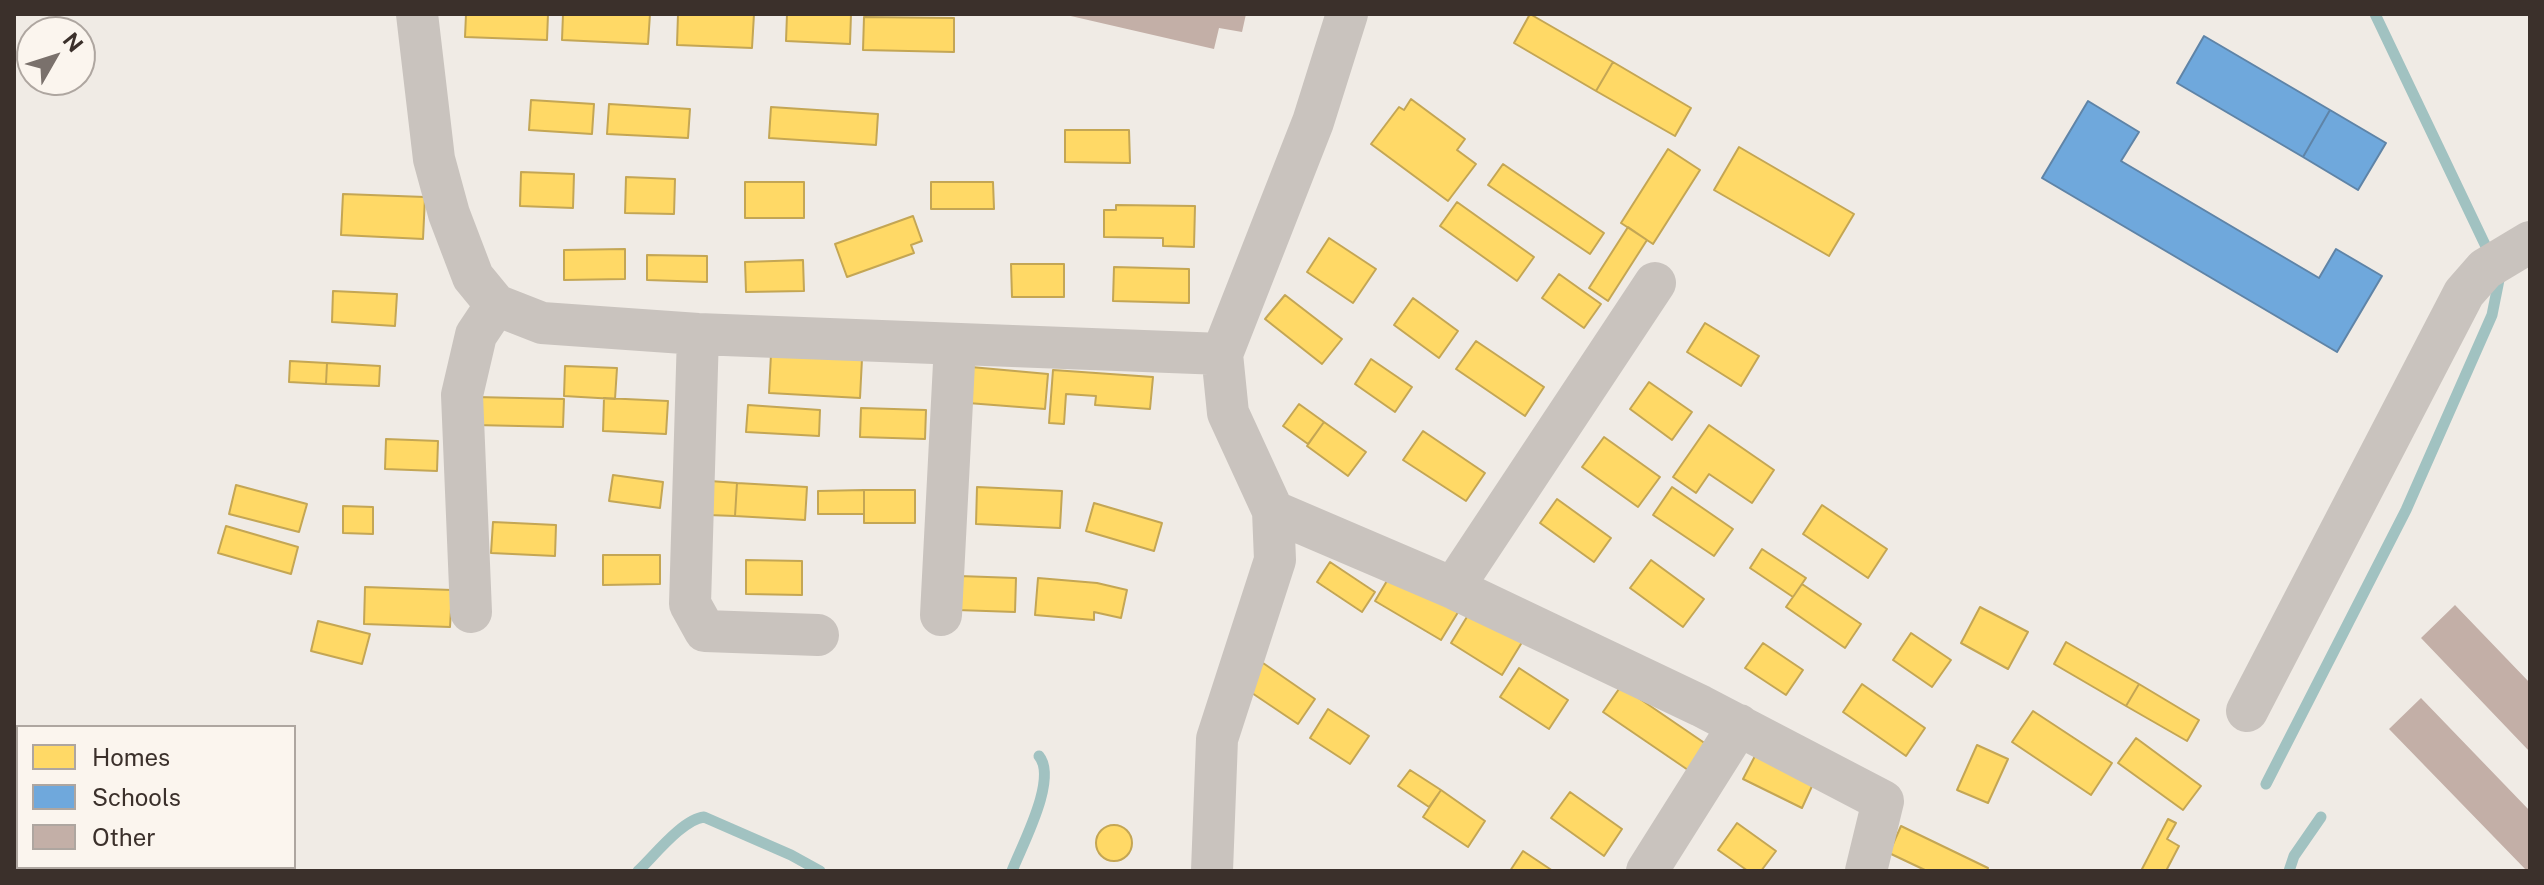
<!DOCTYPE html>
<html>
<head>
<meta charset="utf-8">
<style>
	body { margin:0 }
	#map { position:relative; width:2544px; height:885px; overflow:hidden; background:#f0ebe5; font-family:"Public Sans",sans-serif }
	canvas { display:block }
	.frame { position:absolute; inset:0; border:16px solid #3b302b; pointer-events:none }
	.legend { position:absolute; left:16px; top:725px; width:280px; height:144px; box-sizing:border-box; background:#fbf5ee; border:2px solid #aea6a0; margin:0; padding:10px 14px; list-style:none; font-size:24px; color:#3b302b }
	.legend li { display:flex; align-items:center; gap:16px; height:40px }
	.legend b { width:40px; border:2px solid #aea6a0 }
	.north { position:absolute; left:16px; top:16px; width:80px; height:80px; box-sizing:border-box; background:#fbf5ee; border:2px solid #aea6a0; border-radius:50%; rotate:51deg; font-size:22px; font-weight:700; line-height:32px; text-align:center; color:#3b302b }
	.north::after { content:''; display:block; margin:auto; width:28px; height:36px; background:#7a716c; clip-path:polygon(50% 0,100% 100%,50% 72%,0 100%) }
</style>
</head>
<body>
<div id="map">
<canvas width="2544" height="885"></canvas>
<div class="frame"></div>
<ul class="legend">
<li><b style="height:22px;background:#ffd966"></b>Homes</li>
<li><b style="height:22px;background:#6fa8dc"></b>Schools</li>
<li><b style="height:22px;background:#c3afa7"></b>Other</li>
</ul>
<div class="north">N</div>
</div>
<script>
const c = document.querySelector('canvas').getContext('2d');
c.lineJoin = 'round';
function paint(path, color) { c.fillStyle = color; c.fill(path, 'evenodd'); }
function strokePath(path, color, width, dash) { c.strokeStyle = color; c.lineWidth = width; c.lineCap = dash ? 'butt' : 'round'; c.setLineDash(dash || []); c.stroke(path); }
const homes = new Path2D(`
	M466 14H548L547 40 465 37Z
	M563 14H650L648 44 562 40Z
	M678 14H754L752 48 677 45Z
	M787 14H851L850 44 786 41Z
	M1530 14 1613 62 1596 91 1514 43Z
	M864 17 954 18V52L863 50Z
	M1613 62 1691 108 1675 136 1596 91Z
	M1411 99 1465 139 1457 150 1476 164 1448 201 1371 144 1399 107 1404 110Z
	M531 100 594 104 592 134 529 130Z
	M609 104 690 109 688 138 607 134Z
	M771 107 878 114 876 145 769 138Z
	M1065 130H1129L1130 163 1065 162Z
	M1739 147 1854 214 1829 256 1714 190Z
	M1668 149 1700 170 1653 244 1621 223Z
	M1503 164 1604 233 1590 254 1488 185Z
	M521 172 574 174 573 208 520 206Z
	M626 177 675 179 674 214 625 213Z
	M745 182H804V218H745Z
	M931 182H993L994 209H931Z
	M343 194 425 197 423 239 341 235Z
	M1457 202 1534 257 1517 281 1440 226Z
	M1116 205 1195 206 1194 247 1163 246V238L1104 237V210H1116Z
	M913 216 922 241 911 245 914 253 847 277 835 244Z
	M1628 227 1647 240 1608 301 1589 288Z
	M1329 238 1376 269 1353 303 1307 272Z
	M625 249V279L564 280V250Z
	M647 255 707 256V282L647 280Z
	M803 260 804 291 746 292 745 262Z
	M1011 264H1064V297H1012Z
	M1114 267 1189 269V303L1113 301Z
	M1559 274 1601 304 1584 328 1542 298Z
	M333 291 397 294 395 326 332 322Z
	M1285 295 1342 339 1322 364 1265 319Z
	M1413 298 1458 331 1439 358 1394 325Z
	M1705 323 1759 356 1741 386 1687 352Z
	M1476 341 1544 387 1525 416 1456 369Z
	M771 354 862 359 860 398 769 393Z
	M1371 359 1412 387 1395 412 1355 384Z
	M290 361 327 363 326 384 289 382Z
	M327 363 380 366 379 386 326 384Z
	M565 366 617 368 615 399 564 396Z
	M971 367 1048 374 1045 409 968 403Z
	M1053 370 1153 377 1150 409 1095 405 1096 396 1066 394 1064 424 1049 423Z
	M1649 382 1692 412 1672 440 1630 409Z
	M476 397 564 399 563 427 475 425Z
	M604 398 668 401 666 434 603 431Z
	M1299 404 1324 422 1308 444 1283 426Z
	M748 405 820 410 819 436 746 432Z
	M861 408 926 410 925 439 860 437Z
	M1324 422 1366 452 1348 476 1307 446Z
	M1709 425 1774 470 1752 503 1709 474 1696 493 1673 477Z
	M1423 431 1485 473 1466 501 1403 460Z
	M1604 437 1660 477 1638 507 1582 467Z
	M386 439 438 441 437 471 385 469Z
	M613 475 663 482 660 508 609 501Z
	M710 481 737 483 735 516 708 515Z
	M737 483 807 487 805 520 735 516Z
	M236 485 307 504 299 532 229 514Z
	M977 487 1062 491 1060 528 976 524Z
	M1672 487 1733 529 1714 556 1653 515Z
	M864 490V514H818V491Z
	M864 490H915V523H864Z
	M1557 499 1611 538 1594 562 1540 523Z
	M1094 503 1162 523 1154 551 1086 531Z
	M1822 505 1887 549 1868 578 1803 534Z
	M343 506 373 507V534L343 533Z
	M493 522 556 525 555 556 491 553Z
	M226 526 298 547 291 574 218 553Z
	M1762 549 1806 578 1793 597 1750 568Z
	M603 555H660V584L603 585Z
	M746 560 802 561V595L746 594Z
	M1651 560 1704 599 1683 627 1630 588Z
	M1330 562 1375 592 1362 612 1317 582Z
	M1394 569 1460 609 1441 640 1375 601Z
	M959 576 1016 578 1015 612 957 610Z
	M1038 578 1097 583 1127 590 1121 618 1094 612V620L1035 615Z
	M1802 584 1861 624 1845 648 1786 607Z
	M365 587 452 590 450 627 364 624Z
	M1473 607 1524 639 1502 675 1451 643Z
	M1980 607 2028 632 2008 669 1961 643Z
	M318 621 370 634 362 664 311 651Z
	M1911 633 1951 660 1932 687 1893 660Z
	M2066 642 2139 684 2126 706 2054 664Z
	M1763 643 1803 670 1786 695 1745 668Z
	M1263 663 1315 699 1298 724 1246 689Z
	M1519 668 1568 700 1549 729 1500 697Z
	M1862 684 1925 728 1906 756 1843 712Z
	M2139 684 2199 720 2187 741 2126 706Z
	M1621 686 1706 744 1688 770 1603 712Z
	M1328 709 1369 736 1350 764 1310 738Z
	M2033 711 2112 763 2091 795 2012 742Z
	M2136 738 2201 786 2183 810 2118 763Z
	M1977 745 2008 759 1988 803 1957 790Z
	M1755 756 1813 784 1802 808 1743 779Z
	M1410 770 1441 790 1429 807 1398 786Z
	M1441 790 1485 821 1468 847 1423 817Z
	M1570 792 1622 829 1604 856 1551 818Z
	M2168 819 2176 823 2167 839 2179 846 2166 871H2141Z
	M1737 823 1776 851 1761 871H1748L1718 850Z
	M1096 843a18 18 0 1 1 36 0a18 18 0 1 1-36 0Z
	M1901 826 1988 868 1987 871H1927L1889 853Z
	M1523 851 1553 871H1510Z`);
paint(homes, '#ffd966');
strokePath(homes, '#c4a654', 2);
const schools = new Path2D(`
	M2204 36 2330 110 2303 157 2177 83Z
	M2088 101 2139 132 2121 161 2319 278 2336 249 2382 276 2337 352 2042 178Z
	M2330 110 2386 143 2358 190 2303 157Z`);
paint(schools, '#6fa8dc');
strokePath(schools, '#5f84a7', 2);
strokePath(new Path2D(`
	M2375 14 2490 255
	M2266 784 2406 510 2492 315 2499 280 2497 275
	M638 871C654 856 683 819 704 817L791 855 820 871
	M1012 871C1022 845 1058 779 1039 756
	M2289 871 2294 856 2321 817`), '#a1c2c1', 11);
paint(new Path2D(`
	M1062 14H1246L1242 32 1219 28 1214 49Z
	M2455 605 2530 683V752L2421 638Z
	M2421 698 2530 811V871H2527L2389 729Z`), '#c3afa7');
strokePath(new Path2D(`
	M417 14 434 159 449 214 473 277 496 305 542 323 698 334 1222 354
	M698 334 690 604 705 631 818 635
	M1273 511 1453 588 1701 706 1883 801 1866 871
	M1453 588 1655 283
	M471 612 462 395 476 335 496 305
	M941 615 955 344
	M2247 711 2464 293 2485 269 2530 242
	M1212 871 1217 739 1275 560 1273 511 1228 413 1222 354 1313 122 1347 14
	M1647 871 1739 725`), '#c9c3be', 42);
</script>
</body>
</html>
